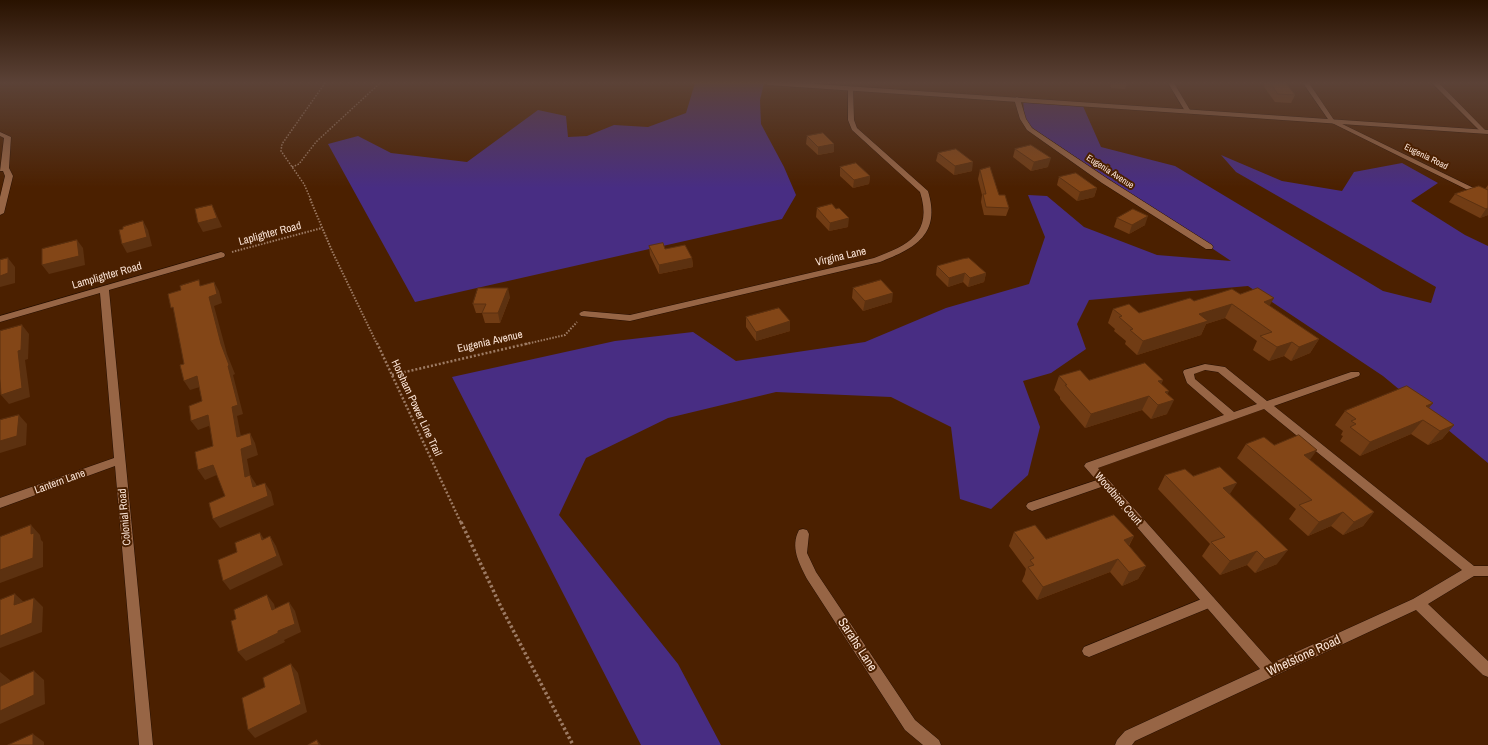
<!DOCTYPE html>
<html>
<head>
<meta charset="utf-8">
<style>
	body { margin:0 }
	canvas { display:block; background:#4b2000 }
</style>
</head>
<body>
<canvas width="1488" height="745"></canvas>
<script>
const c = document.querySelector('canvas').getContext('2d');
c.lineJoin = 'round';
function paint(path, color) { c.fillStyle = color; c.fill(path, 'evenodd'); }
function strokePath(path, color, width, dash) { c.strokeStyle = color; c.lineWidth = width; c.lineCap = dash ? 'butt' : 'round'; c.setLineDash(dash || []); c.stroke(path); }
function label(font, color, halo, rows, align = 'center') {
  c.font = font + ' "Archivo Narrow",sans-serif'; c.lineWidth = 4; c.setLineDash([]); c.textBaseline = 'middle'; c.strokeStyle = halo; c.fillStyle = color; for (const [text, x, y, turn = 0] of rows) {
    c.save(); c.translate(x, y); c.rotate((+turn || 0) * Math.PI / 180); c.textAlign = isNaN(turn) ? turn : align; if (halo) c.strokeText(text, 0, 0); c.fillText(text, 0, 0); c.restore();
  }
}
paint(new Path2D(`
	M695 83H764L760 100 761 124 784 167 796 195 782 219 415 302 328 144 358 136 391 153 467 162 538 110 566 116 568 137 587 136 614 125 648 127 686 113Z
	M1023 100 1082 104 1101 147 1175 166 1383 291 1431 303 1436 287 1236 172 1221 155 1282 181 1342 191 1354 172 1402 163 1438 183 1411 201 1465 235 1488 246V463L1383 376 1248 286 1089 300 1077 324 1086 349 1051 373 1023 381 1040 427 1028 475 991 509 960 499 951 427 891 397 776 392 668 418 586 458 559 515 678 664 721 745H641L452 377 615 341 693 332 736 361 865 342 946 308 1029 284 1045 237 1028 195 1047 196 1084 227 1157 255 1231 261 1025 123Z`), '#482d83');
const lane = new Path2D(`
	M0 132 11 137 9 168 13 176 4 213 0 215V197L5 176 3 171H0L4 138 0 136Z
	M1103 478 1107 479 1109 482 1107 485 1032 511 1028 509 1026 506 1028 503Z
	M1209 596 1214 598 1215 602 1214 606 1089 657 1084 655 1082 651 1084 647Z`);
const street = new Path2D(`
	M1168 83H1174L1190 110 1189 111H1185Z
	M1303 83H1309L1334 120 1488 195V200L1330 122Z
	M1432 83H1439L1485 130V132H1481Z
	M848 88 853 89 854 120 857 128 928 191C941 234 916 248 880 262L630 321 581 316 579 314 581 312 584 311 630 315 874 258C909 245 933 233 920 192L852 130 848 120Z
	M1017 97 1020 99 1026 119 1032 128 1108 179 1212 245 1213 247 1212 249H1206L1102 183 1027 130 1020 119 1014 99Z
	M221 252 224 253 225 255 224 257 109 290 153 745H139L115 466 0 508V498L114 458 100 293 0 322V316Z
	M1205 364 1225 367 1267 401 1351 372H1359L1360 374 1359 376 1274 406 1474 566H1488V576H1474L1428 604 1488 661V677L1483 675 1416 610 1135 741 1132 745H1115L1117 740 1125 731 1260 669 1084 466 1086 463 1224 415 1187 383 1183 372 1184 370ZM1205 370 1218 372 1257 404 1234 412 1195 379 1194 374ZM1264 409 1462 570 1413 599 1272 663 1098 468Z
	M803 529 807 530 809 534 807 553 816 572 915 720 939 740 941 745H923L905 730 807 579C799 563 790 547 799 530Z`);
const secondary = new Path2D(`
	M765 83H802L1488 130V134L768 85Z`);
strokePath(lane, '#260f01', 1);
strokePath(street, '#260f01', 1);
strokePath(secondary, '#260f01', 1);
strokePath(new Path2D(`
	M292 167 299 164 316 142 380 83
	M311 200 304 184 281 151 282 144 325 83`), '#9d7b64', 1.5, [1.5, 1.5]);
strokePath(new Path2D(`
	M310 199 332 251 377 344
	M232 252 322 228
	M526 344 565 335 577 322`), '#9d7b64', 2, [1.5, 1.5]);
strokePath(new Path2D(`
	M377 343 461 523
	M392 375 530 343`), '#9d7b64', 2.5, [2, 2]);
strokePath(new Path2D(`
	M461 522 501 607 573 745`), '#9d7b64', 3.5, [2.5, 2.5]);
paint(lane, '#976545');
paint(street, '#976545');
paint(secondary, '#976545');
paint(new Path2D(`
	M1110 83H1127L1125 89 1111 88Z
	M1265 83H1286L1295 95 1291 103 1275 102 1264 87Z
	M807 136 834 152 818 155 806 144Z
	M1015 149 1048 167 1031 171 1013 157Z
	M938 153 972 171 954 175 936 161Z
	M840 167 870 176 869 184 853 188 840 176Z
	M980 170 1009 208 1006 216 984 215 981 202 982 195 978 179Z
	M1059 177 1097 188 1094 197 1077 201 1057 185Z
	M1488 185V215L1480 218 1449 202 1455 194 1485 189Z
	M817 208 836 209 848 227 829 231 816 217Z
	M1117 218 1145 225 1129 234 1114 227Z
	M649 246 665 249 692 258 693 267 659 274 650 255Z
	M937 266 986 273 984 282 968 287 963 282 948 287 936 275Z
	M853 288 892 302 863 311 852 298Z
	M510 297 500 323H485L482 313H476L473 304Z
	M1194 301 1270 306 1319 339 1310 353 1291 361 1284 356 1269 361 1253 350 1257 341 1225 318 1206 324 1201 335 1137 355 1125 344 1126 341 1114 331 1115 329 1108 323 1113 309 1139 313Z
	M746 317 790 321V331L756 341 746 327Z
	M1059 376 1089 380H1163L1161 384 1167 394V414L1151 419 1142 410 1085 428 1060 399V397L1054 390Z
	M1433 403 1429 408 1454 425 1442 439 1428 445 1411 434 1360 456 1340 441 1343 436 1341 435 1343 431 1335 425 1345 411Z
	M1246 444 1274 445 1310 460 1374 512 1363 526 1343 535 1331 526 1308 536 1289 519 1296 509 1237 458Z
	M1165 475 1193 476 1230 494 1277 564 1255 573 1247 565 1220 575 1202 556 1210 544 1158 489Z
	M1014 532 1046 539 1134 536 1129 546 1146 566 1138 579 1122 586 1110 572 1037 600 1022 581 1025 574V573L1026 569 1009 546Z`), '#713c14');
paint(new Path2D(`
	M834 144V152L818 155V147Z
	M1051 158 1048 167 1031 171 1034 162Z
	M973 162 972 171 954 175 955 166Z
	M870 176 869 184 853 188 854 180Z
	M1097 188 1094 197 1077 201 1080 192Z
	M212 205 222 227 203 232 198 223Z
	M1488 208V215L1480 218 1486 209Z
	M1148 216 1145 225 1129 234 1132 225Z
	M849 218 848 227 829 231 830 223Z
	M143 221 148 230 152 246 127 253 122 244Z
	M77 240 83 248 85 265 49 274 42 265Z
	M8 258 15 267V283L0 287V276Z
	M692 258 693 267 659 274V265Z
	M965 273 963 282 948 287 949 278Z
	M986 273 984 282 968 287 970 278Z
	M214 282 219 291 222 303 214 306 227 354 235 374 233 375 243 414 237 416 243 447 237 437 209 297Z
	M508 288 510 297 500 323 498 313Z
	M893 293 892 302 863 311 865 301Z
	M1274 298 1266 312 1264 302Z
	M1232 304 1225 318 1206 324 1201 335 1137 355 1143 341 1199 314Z
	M790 321V331L756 341V332Z
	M22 325 29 334 28 359 25 360 30 397 9 404 1 395 18 351Z
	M1319 339 1310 353 1291 361 1299 347Z
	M1292 342 1284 356 1269 361 1277 347Z
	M197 376 203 386 190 390 184 381Z
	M1163 380 1156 394 1158 381Z
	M1169 391 1163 403 1174 400 1167 414 1151 419 1158 405 1165 392Z
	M1149 396 1142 410 1085 428 1091 414Z
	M1433 403 1421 417 1426 406Z
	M19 415 27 424 26 445 0 453V441Z
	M208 415 214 424 198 430 191 421Z
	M1423 420 1411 434 1360 456 1370 442Z
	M1454 425 1442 439 1428 445 1440 431Z
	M250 433 255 443 258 455 247 459 252 486 245 477 241 449Z
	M1317 450 1307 464 1304 455Z
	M213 465 219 474 205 480 198 470Z
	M250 475 256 484 259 497 253 487Z
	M265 483 271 492 274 505 220 528 213 519Z
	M1237 483 1228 497 1223 488Z
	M1343 512 1331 526 1308 536 1319 522Z
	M1374 512 1363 526 1343 535 1354 522Z
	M31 525 40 535 41 540 43 542V567L0 583V570L31 534Z
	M260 533 266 542 262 540Z
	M270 536 276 546 283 565 230 590 223 581Z
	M1134 536 1126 550 1124 540Z
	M1288 550 1277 564 1255 573 1265 559Z
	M1257 551 1247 565 1220 575 1230 561Z
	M1118 559 1110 572 1037 600 1043 587Z
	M1146 566 1138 579 1122 586 1129 572Z
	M15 594 25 603 14 605Z
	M267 595 274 604 278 619 272 610Z
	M34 598 43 607 42 632 0 648V636Z
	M289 602 295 611 301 632 284 640 285 642 246 661 238 652Z
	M291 664 298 673 307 712 255 738 248 730Z
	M34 671 44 680 45 704 0 724V711Z
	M0 672 11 681 0 686Z
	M33 734 44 742V745H33Z
	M317 740 321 745H319Z`), '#5c3110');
const building = new Path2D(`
	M1271 83H1286L1295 95 1278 94Z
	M823 133 834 144 818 147 807 136Z
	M1031 145 1051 158 1034 162 1015 149Z
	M956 149 973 162 955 166 938 153Z
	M856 163 870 176 854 180 840 167Z
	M990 167 999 195H1005L1009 208 986 207 983 194H986L980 170Z
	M1076 173 1097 188 1080 192 1059 177Z
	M1479 186 1488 190V208L1486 209 1455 194Z
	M832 204 836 209 839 208 849 218 830 223 817 208Z
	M212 205 217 218 198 223 195 209Z
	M1133 209 1148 216 1132 225 1117 218Z
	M143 221 147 237 122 244 119 230 123 229V227Z
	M77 240 79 256 42 265V249Z
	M663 243 665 249 685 245 692 258 659 265 649 246Z
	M8 258V273L0 276V260Z
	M969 258 986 273 970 278 965 273 949 278 937 266 962 259Z
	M199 280 200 286 214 282 217 294 209 297 221 344 229 365 228 366 238 405 232 407 237 437 250 433 252 445 241 449 245 477 250 475 253 487 265 483 268 496 213 519 209 503 225 496 213 465 198 470 195 452 213 446 208 415 191 421 189 406 202 401 197 376 184 381 180 365 184 364 173 307 171 308 168 294 181 290 180 286Z
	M881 280 893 293 865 301 853 288Z
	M478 288H508L498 313H482L486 304H473Z
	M1258 288 1274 298 1264 302 1319 339 1299 347 1292 342 1277 347 1260 336 1272 332 1232 304 1199 314 1208 321 1143 341 1130 330 1133 329 1119 317 1122 316 1113 309 1129 304 1139 313 1190 298 1194 301 1232 289 1240 294Z
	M779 308 790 321 756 332 746 317Z
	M22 325 21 350 18 351 22 388 1 395 0 379V331Z
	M1145 363 1163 380 1158 381 1169 391 1165 392 1174 400 1158 405 1149 396 1091 414 1065 385H1067L1059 376 1080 370 1089 380Z
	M1407 386 1433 403 1426 406 1454 425 1440 431 1423 420 1370 442 1350 427 1356 424 1351 421 1356 419 1345 411Z
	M19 415 17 436 0 441V420Z
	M1299 435 1317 450 1304 455 1374 512 1354 522 1343 512 1319 522 1299 505 1312 500 1246 444 1264 437 1274 445Z
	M1220 467 1237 483 1223 488 1288 550 1265 559 1257 551 1230 561 1211 542 1225 537 1165 475 1185 469 1193 476Z
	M1114 515 1134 536 1124 540 1146 566 1129 572 1118 559 1043 587 1028 567 1034 565 1030 560 1034 558 1014 532 1035 525 1046 539Z
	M31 525V534L34 533 33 558 0 570V537Z
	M260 533 262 540 270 536 277 556 223 581 218 560 237 552 235 543Z
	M15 594 14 605 34 598 32 623 0 636V600Z
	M267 595 272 610 289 602 295 624 278 631V633L238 652 231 621 236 619 234 610Z
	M291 664 301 704 248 730 242 698 265 687 263 678Z
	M34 671V695L0 711V673V686Z
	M33 734V745H8Z
	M317 740 319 745H308Z`);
paint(building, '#834617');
strokePath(building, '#5c3110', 1);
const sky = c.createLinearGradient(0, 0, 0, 188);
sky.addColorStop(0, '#291200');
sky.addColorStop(0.44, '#5b4237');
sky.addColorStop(1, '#5b423700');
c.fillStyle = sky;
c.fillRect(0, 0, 1488, 188);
label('9px', '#fbe4d6', '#4b2000', [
	["Eugenia Road",1426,157,26],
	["Eugenia Avenue",1110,172,33]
]);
label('11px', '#fbe4d6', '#4b2000', [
	["Laplighter Road",270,234,-15],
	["Virgina Lane",841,257,-13],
	["Lamplighter Road",107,276,-16],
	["Eugenia Avenue",490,342,-13],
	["Horsham Power Line Trail",416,408,65],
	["Lantern Lane",60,482,-20],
	["Woodbine Court",1118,499,49],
	["Colonial Road",125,517,-95]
]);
label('13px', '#fbe4d6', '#4b2000', [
	["Sarahs Lane",857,645,57],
	["Whetstone Road",1304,656,-25]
]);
</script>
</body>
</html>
